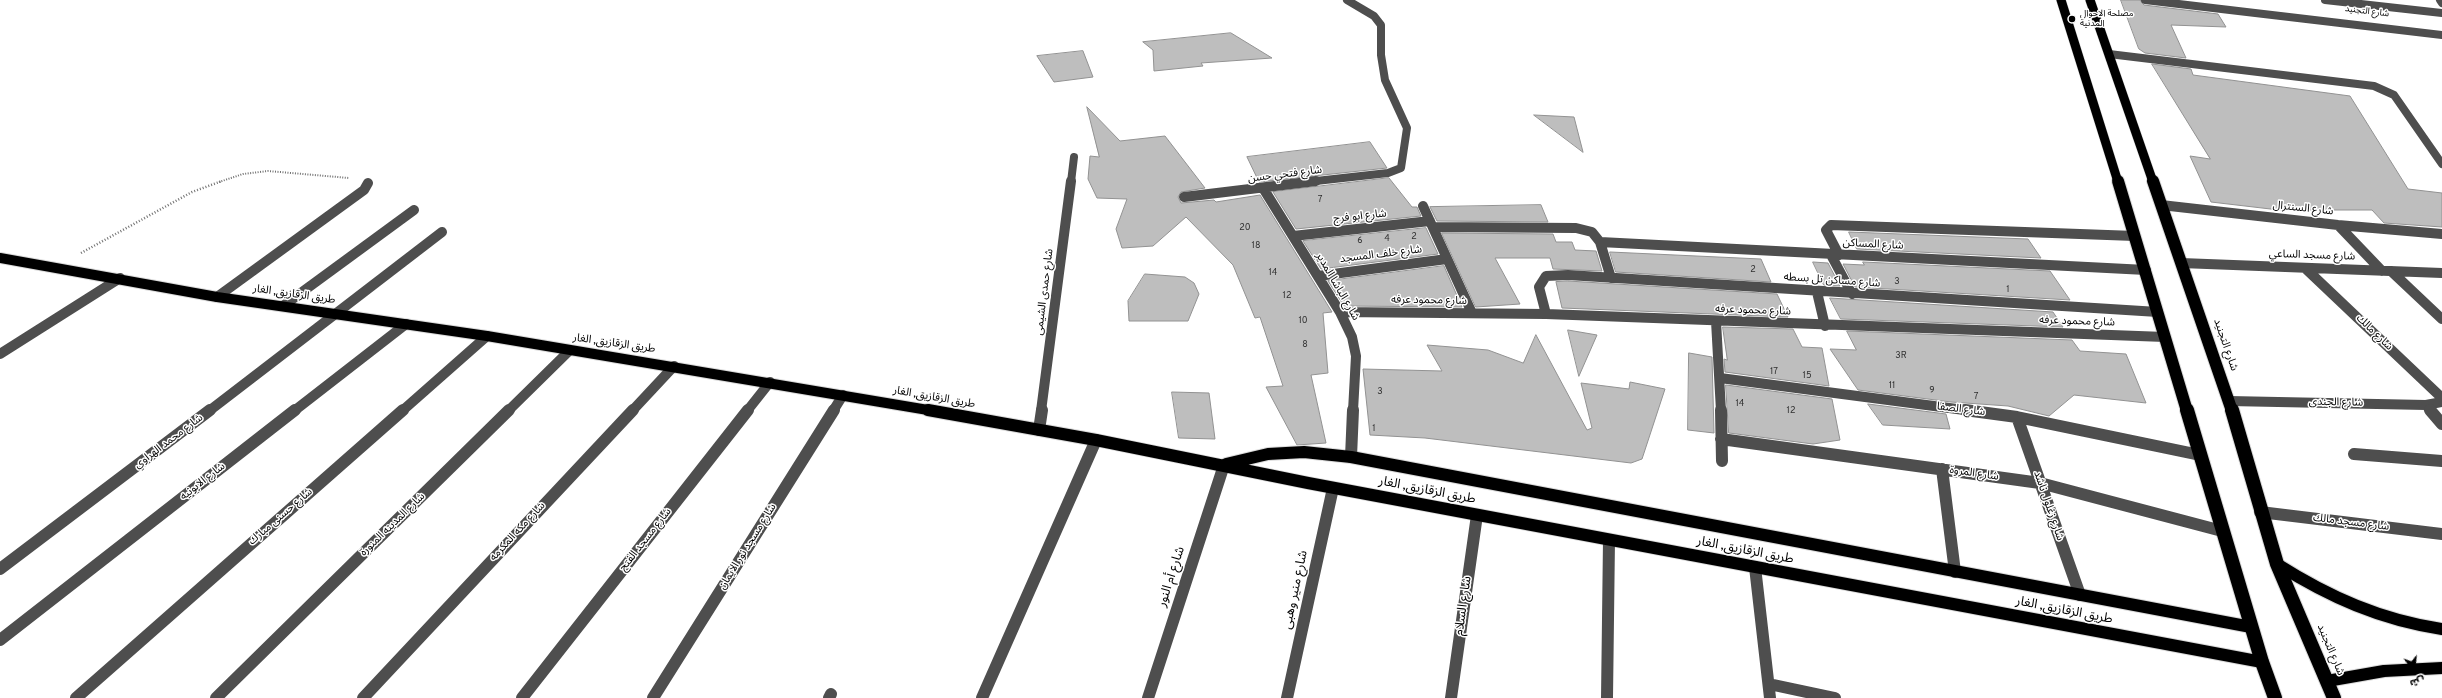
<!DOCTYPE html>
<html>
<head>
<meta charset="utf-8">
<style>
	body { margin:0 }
	#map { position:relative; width:2442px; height:698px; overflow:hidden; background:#fff; font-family:Overpass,"Noto Sans Arabic",sans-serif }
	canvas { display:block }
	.north { position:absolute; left:2394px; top:650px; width:40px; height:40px; -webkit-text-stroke:3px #fff; paint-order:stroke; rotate:164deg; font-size:11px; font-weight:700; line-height:16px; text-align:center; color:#000 }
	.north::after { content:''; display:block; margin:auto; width:14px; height:18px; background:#000; clip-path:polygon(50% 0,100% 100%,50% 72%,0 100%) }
</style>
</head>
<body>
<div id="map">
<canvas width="2442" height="698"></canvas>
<div class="north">ش</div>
</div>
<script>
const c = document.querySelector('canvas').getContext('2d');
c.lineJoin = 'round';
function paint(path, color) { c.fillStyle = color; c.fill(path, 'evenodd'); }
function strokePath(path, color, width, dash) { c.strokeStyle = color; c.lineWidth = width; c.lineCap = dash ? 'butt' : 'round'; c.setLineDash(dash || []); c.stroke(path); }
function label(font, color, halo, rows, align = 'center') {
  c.font = font + ' Overpass,"Noto Sans Arabic",sans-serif'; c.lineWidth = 3; c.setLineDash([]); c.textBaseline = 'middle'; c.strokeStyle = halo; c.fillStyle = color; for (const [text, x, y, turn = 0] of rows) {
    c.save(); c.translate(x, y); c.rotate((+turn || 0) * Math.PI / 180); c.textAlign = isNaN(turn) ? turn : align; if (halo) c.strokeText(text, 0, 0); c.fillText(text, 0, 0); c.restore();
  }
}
const building = new Path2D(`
	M2121 0H2140L2144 5 2218 14 2226 27 2171 25 2186 58 2145 53 2139 49Z
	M1231 33 1272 58 1201 63 1203 66 1154 71 1153 50 1143 42Z
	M1083 51 1093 77 1054 82 1037 56Z
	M2152 64 2191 69 2193 75 2350 96 2408 189 2442 193V227L2384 223 2372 210H2279L2211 202 2190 156 2210 159Z
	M1087 107 1120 141 1165 136 1205 188 1181 192 1178 197 1181 203 1214 200 1216 202 1260 195 1332 312 1323 313 1328 373 1311 375 1326 443 1297 445 1266 387 1283 386 1260 317 1255 318 1233 265 1186 217 1153 246 1122 248 1116 229 1127 199 1097 198 1088 179 1090 156 1099 157Z
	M1534 115 1574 117 1583 152Z
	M1370 142 1387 168 1259 182 1247 157Z
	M1389 178 1412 207H1417L1421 216 1296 229 1273 192Z
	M1541 205 1548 222 1437 221 1430 207Z
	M1426 228 1438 254 1321 269 1303 241Z
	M1849 232 2028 239 2041 258 1857 249Z
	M1442 233 1553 234 1556 242H1572L1575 250 1596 251 1602 271 1553 269 1550 258H1495L1520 304 1476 307Z
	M1610 252 1761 259 1771 282 1616 272Z
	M1813 262 1828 263 1840 286 1824 285Z
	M1863 262 2050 271 2070 300 1855 287 1843 264 1864 265Z
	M1444 266 1462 307 1344 306 1328 281Z
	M1145 274 1185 277 1194 283 1199 294 1188 321H1129L1128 301Z
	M1568 281 1777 294 1788 317 1562 308 1556 282Z
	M1830 298 2053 312 2063 327 1841 319Z
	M1723 327 1793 329 1802 347 1822 348 1829 386 1725 372 1724 359 1727 360Z
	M1568 330 1597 335 1579 376Z
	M1847 331 2072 340 2080 351 2126 354 2146 403 2074 395 2049 416 2008 406 1951 402 1858 390 1830 349 1856 350Z
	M1536 335 1587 430 1592 428 1581 383 1629 389 1630 382 1665 389 1642 459 1631 463 1425 438 1370 435 1363 369 1442 371 1427 345 1488 350 1523 363Z
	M1689 353 1712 357 1714 433 1688 430Z
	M1726 385 1832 399 1840 440 1813 444 1729 433Z
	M1172 392 1209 393 1215 439 1179 438Z
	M1868 404 1946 414 1950 429 1883 425Z`);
paint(building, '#bebebe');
strokePath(building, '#929292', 1);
const majorFar1 = new Path2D(`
	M0 258 217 297 487 336 934 411`);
const major = new Path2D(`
	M928 410 1096 440 1308 483 2262 662
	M1226 464 1268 454 1304 452 1351 457 2251 627
	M2277 564C2329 597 2381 620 2442 629
	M2327 681 2384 671 2442 668`);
const highwayFar2 = new Path2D(`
	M2061 0 2118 182
	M2090 0 2153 182`);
const highwayFar1 = new Path2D(`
	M2118 181 2187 411
	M2153 181 2232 411`);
const highway = new Path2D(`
	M2187 410 2262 662 2275 698
	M2232 410 2277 564 2334 698`);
strokePath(majorFar1, '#dbdbdb', 12);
strokePath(major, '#dbdbdb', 14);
strokePath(highwayFar2, '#dbdbdb', 10);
strokePath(highwayFar1, '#dbdbdb', 14);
strokePath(highway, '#dbdbdb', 16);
strokePath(new Path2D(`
	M219 182 243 174 268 171 349 178`), '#707070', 2, [1, 1.5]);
strokePath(new Path2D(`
	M81 253 192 192 222 181`), '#707070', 2.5, [1, 2]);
strokePath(new Path2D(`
	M2145 0 2442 35
	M2325 0 2442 13
	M2440 0 2442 3
	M2109 54 2374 86 2394 95 2442 164
	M1071 182 1074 157
	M1307 182 1388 173 1401 168 1407 128 1385 80 1381 55V25L1374 16 1347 0`), '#4e4e4e', 8);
strokePath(new Path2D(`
	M1263 188 1340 312 1352 337 1356 356 1353 411
	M1184 197 1316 181
	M2161 205 2338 225 2442 234
	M1423 206 1472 313
	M2338 225 2382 271
	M1433 227 1576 228 1592 232 1600 242 1611 278
	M1293 236 1430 221
	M1600 242 2146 270
	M1831 255 1852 294
	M1839 255 1826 230 1831 225 2135 236
	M2181 263 2442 273
	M2305 268 2442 398
	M2391 271 2442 319
	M1318 276 1447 259
	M1817 292 1825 326
	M217 297 364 190 368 183
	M283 306 414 210
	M1340 312 1546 314 2165 337
	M1546 314 1539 287 1546 276 1568 275 2158 312
	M1716 321 1721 411
	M0 354 120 278
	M1720 378 1972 411
	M2229 401 2426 405 2442 402
	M2426 405 2431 411
	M209 411 442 232
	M294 411 406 324
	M402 411 487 336
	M508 411 569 351
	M632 411 674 366
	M747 411 770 382
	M833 411 843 395
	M1041 411 1071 181`), '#4e4e4e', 10);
strokePath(new Path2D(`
	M1721 410 1722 461
	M1965 410 2017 417 2200 455
	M2430 410 2442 424
	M2017 417 2080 595
	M1039 430 1042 410
	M1721 439 2040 483 2222 531
	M2354 454 2442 461
	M1351 457 1353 410
	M1942 469 1955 572
	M2260 512 2442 534
	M1755 567 1770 698
	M0 569 210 410
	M0 640 295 410
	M1769 684 1835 698
	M76 698 403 410
	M216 698 509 410
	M363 698 633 410
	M522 698 748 410
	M653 698 834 410
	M829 698 831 694
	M982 698 1096 440
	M1148 698 1224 465
	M1287 698 1333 488
	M1451 698 1477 515
	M1607 698 1609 540`), '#4e4e4e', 12);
strokePath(majorFar1, '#000', 10);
strokePath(major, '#000', 12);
strokePath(highwayFar2, '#000', 9);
strokePath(highwayFar1, '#000', 12);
strokePath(highway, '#000', 14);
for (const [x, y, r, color] of [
	[2072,19,4,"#000"]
]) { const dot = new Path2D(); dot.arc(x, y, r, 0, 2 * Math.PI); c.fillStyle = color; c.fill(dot); strokePath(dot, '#fff', 1.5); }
label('9px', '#000', '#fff', [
	["شارع التجنيد",2367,12,7]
]);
label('9px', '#000', '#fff', [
	["مصلحة الاحوال",2080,14],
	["المدنية",2080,24]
], 'left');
label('9px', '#303030', null, [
	["7",1320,200],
	["20",1245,228],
	["2",1414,237],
	["4",1387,239],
	["6",1360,241],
	["18",1256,246],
	["2",1753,270],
	["14",1273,273],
	["3",1897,282],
	["1",2008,290],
	["12",1287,296],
	["10",1303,321],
	["8",1305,345],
	["3R",1901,356],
	["17",1774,372],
	["15",1807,376],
	["11",1892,386],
	["9",1932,391],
	["3",1380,392],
	["7",1976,397],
	["14",1740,404],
	["12",1791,411],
	["1",1374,429]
]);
label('11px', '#000', '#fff', [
	["شارع فتحي حسن",1285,175,-7],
	["شارع السنترال",2303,209,6],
	["شارع ابو فرج",1360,217,-6],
	["شارع المساكن",1873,245,3],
	["شارع خلف المسجد",1381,255,-7],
	["شارع مسجد الساعي",2312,256,2],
	["شارع مساكن تل بسطه",1832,281,4],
	["شارع الباشا المدير",1337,287,60],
	["شارع حمدى الشيمى",1045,292,-83],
	["طريق الزقازيق, الغار",294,295,8],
	["شارع محمود عرفه",1429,301,1],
	["شارع محمود عرفه",1753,311,2],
	["شارع محمود عرفه",2077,322,2],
	["شارع مالك",2374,333,44],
	["طريق الزقازيق, الغار",614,344,8],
	["شارع التجنيد",2225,345,71],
	["طريق الزقازيق, الغار",934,398,10],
	["شارع الجندى",2336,403,1],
	["شارع الصفا",1961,410,7],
	["شارع محمد الهراوي",169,442,-37],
	["شارع المروة",1974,474,8],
	["شارع الابونيه",203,482,-38],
	["شارع زغلول ناشد",2048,506,71],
	["شارع حسنى مبارك",281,517,-41],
	["شارع مسجد مالك",2351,523,7],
	["شارع المدينه المنورة",393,525,-44],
	["شارع مكه المكرمه",518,532,-47],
	["شارع مسجد الفتح",646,540,-52],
	["شارع مسجد نور الايمان",748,547,-58],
	["شارع التجنيد",2330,650,67]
]);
label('13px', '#000', '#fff', [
	["طريق الزقازيق, الغار",1427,491,11],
	["طريق الزقازيق, الغار",1745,551,11],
	["شارع أم النور",1172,577,-72],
	["شارع منير وهبى",1296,590,-78],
	["شارع السلام",1464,606,-82],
	["طريق الزقازيق, الغار",2064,611,11]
]);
</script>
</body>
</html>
